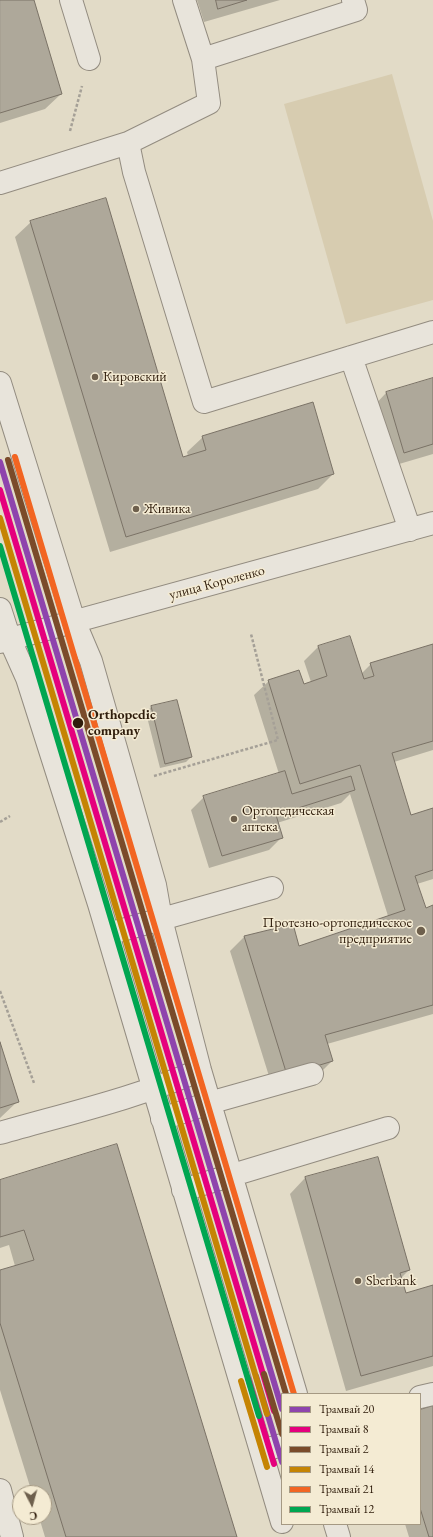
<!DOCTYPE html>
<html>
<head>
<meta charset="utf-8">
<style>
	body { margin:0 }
	#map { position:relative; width:433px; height:1537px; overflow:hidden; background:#e2dbc7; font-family:"EB Garamond",serif }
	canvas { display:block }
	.legend { position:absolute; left:281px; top:1393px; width:140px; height:132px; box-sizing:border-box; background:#f4ebd3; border:1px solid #a59983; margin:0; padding:5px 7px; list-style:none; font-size:12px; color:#2f1d0c }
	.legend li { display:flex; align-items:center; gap:8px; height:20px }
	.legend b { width:20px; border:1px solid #a59983 }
	.north { position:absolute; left:12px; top:1485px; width:40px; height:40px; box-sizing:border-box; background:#f4ebd3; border:1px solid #a59983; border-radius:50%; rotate:174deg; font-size:11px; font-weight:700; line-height:16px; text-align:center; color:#2f1d0c }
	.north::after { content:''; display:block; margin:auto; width:14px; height:18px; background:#6e604d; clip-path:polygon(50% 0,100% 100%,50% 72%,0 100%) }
</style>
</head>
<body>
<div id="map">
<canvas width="433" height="1537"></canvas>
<ul class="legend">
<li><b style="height:5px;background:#8e44ad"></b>Трамвай 20</li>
<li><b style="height:5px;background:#e5007d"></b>Трамвай 8</li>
<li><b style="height:5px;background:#7a4b2a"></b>Трамвай 2</li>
<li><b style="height:5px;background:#c58403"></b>Трамвай 14</li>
<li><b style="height:5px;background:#f26522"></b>Трамвай 21</li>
<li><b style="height:5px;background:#00a651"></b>Трамвай 12</li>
</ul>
<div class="north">С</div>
</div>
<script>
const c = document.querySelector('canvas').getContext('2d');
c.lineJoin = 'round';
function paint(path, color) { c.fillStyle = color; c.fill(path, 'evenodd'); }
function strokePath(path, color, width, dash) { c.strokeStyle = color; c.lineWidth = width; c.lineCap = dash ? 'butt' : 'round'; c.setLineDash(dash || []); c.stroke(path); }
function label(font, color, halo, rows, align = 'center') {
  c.font = font + ' "EB Garamond",serif'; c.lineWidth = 3; c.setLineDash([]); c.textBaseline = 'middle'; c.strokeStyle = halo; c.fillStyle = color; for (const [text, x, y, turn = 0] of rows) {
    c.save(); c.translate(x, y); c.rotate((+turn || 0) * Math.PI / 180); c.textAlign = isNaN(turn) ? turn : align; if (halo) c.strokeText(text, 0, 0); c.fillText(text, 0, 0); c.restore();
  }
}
paint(new Path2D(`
	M392 74 433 221V300L346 324 284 104Z`), '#d7ccb0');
paint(new Path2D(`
	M0 0H33L61 94 45 109 0 123Z
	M197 0H280L204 22Z
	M31 222 183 458 188 456 187 452 203 437 333 474 318 489 110 552 15 237Z
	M433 379V454L389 467 371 409 386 393Z
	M433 645V750L394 762 411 816 433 809V879L417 884 425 909 433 906V1014L327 1044 332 1061 318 1075 273 1089 230 951 244 937 298 947 388 916 350 794 341 803 277 823 282 837 269 850 209 868 191 810 204 797 279 774 254 695 269 681 303 685 311 682 304 661 318 647 361 674 371 664Z
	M177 701 191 757 186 762 160 768 146 713 151 707Z
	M0 1046 18 1101 0 1118Z
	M305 1178 409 1270 401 1278 406 1294 433 1286V1366L346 1391 290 1194Z
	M0 1181 236 1537H45L39 1517H44V1493H32L0 1390V1271L15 1266 9 1245 0 1248Z
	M433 1407V1537H409L405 1524H420V1411Z`), '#0003');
const building = new Path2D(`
	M0 0H34L62 94 0 113Z
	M216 0H247L218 9Z
	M106 198 183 457 206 450 202 436 313 402 334 474 126 537 30 221Z
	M433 378V444L404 453 386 392Z
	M350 636 364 679 374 676 370 663 433 644V741L392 753 411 815 433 808V870L415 876 426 908 433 905V1005L325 1035 333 1061 287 1075 244 936 293 924 299 946 405 910 360 765 300 784 268 680 299 670 304 684 327 676 318 646Z
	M177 700 192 757 165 764 151 706Z
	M285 771 292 794 351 776 355 790 276 815 283 838 222 856 203 796Z
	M0 1042 19 1102 0 1108Z
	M117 1144 237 1537H66L0 1323V1270L34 1260 24 1230 0 1237V1180Z
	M378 1157 410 1270 400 1273 406 1293 433 1285V1356L361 1376 305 1177Z
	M433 1406V1537H429L420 1508V1410Z`);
paint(building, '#aea89a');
strokePath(building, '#7a7266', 1);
const minor = new Path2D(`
	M71 0 89 59
	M184 0 203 59 356 10 353 0
	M128 143 209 103 203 59
	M0 183 128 143 134 172 204 402 433 332
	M351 357 410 530
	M0 383 74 621 91 661 155 885 161 919 200 1070 296 1394
	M0 609 10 640 27 678 99 904 282 1522
	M0 642 433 523
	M108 934 272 888
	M162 1119 209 1103 312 1074
	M0 1133C66 1114 137 1098 200 1070
	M183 1190 388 1128
	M420 1397 433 1394
	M261 1451 282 1445
	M0 1490 12 1537
	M335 1524 339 1537`);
strokePath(minor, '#938c80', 24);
strokePath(new Path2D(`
	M70 131 82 86
	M154 776 278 740 251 634
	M0 822 10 816
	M0 991 34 1083`), '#a5a097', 2.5, [3, 2]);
strokePath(minor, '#e8e4db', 22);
strokePath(new Path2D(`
	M0 462 282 1409
	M256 1376 282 1462`), '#8e44ad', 6);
strokePath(new Path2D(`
	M0 490 274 1411
	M248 1378 274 1464`), '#e5007d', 6);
strokePath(new Path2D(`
	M8 460 286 1394
	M264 1374 282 1434`), '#7a4b2a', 6);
strokePath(new Path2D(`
	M0 518 267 1414
	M241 1381 267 1467`), '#c58403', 6);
strokePath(new Path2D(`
	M15 457 294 1394`), '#f26522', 6);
strokePath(new Path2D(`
	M0 546 259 1416`), '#00a651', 6);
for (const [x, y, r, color] of [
	[95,377,4,"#6e604d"],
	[136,509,4,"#6e604d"],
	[78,723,6,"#2f1d0c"],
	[234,819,4,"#6e604d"],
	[421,931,5,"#6e604d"],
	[358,1281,4,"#6e604d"]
]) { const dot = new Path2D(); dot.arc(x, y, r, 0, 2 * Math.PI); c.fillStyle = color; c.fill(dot); strokePath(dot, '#f4ebd3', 1.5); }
label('14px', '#2f1d0c', '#f4ebd3', [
	["Кировский",103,377],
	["Живика",144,509],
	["Ортопедическая",242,811],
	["аптека",242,827],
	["Протезно-ортопедическое",412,923,"right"],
	["предприятие",412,939,"right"],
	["Sberbank",366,1281]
], 'left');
label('14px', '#2f1d0c', '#f4ebd3', [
	["улица Короленко",217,583,-15]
]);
label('bold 14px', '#2f1d0c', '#f4ebd3', [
	["Orthopedic",88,715],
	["company",88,731]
], 'left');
</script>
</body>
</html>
